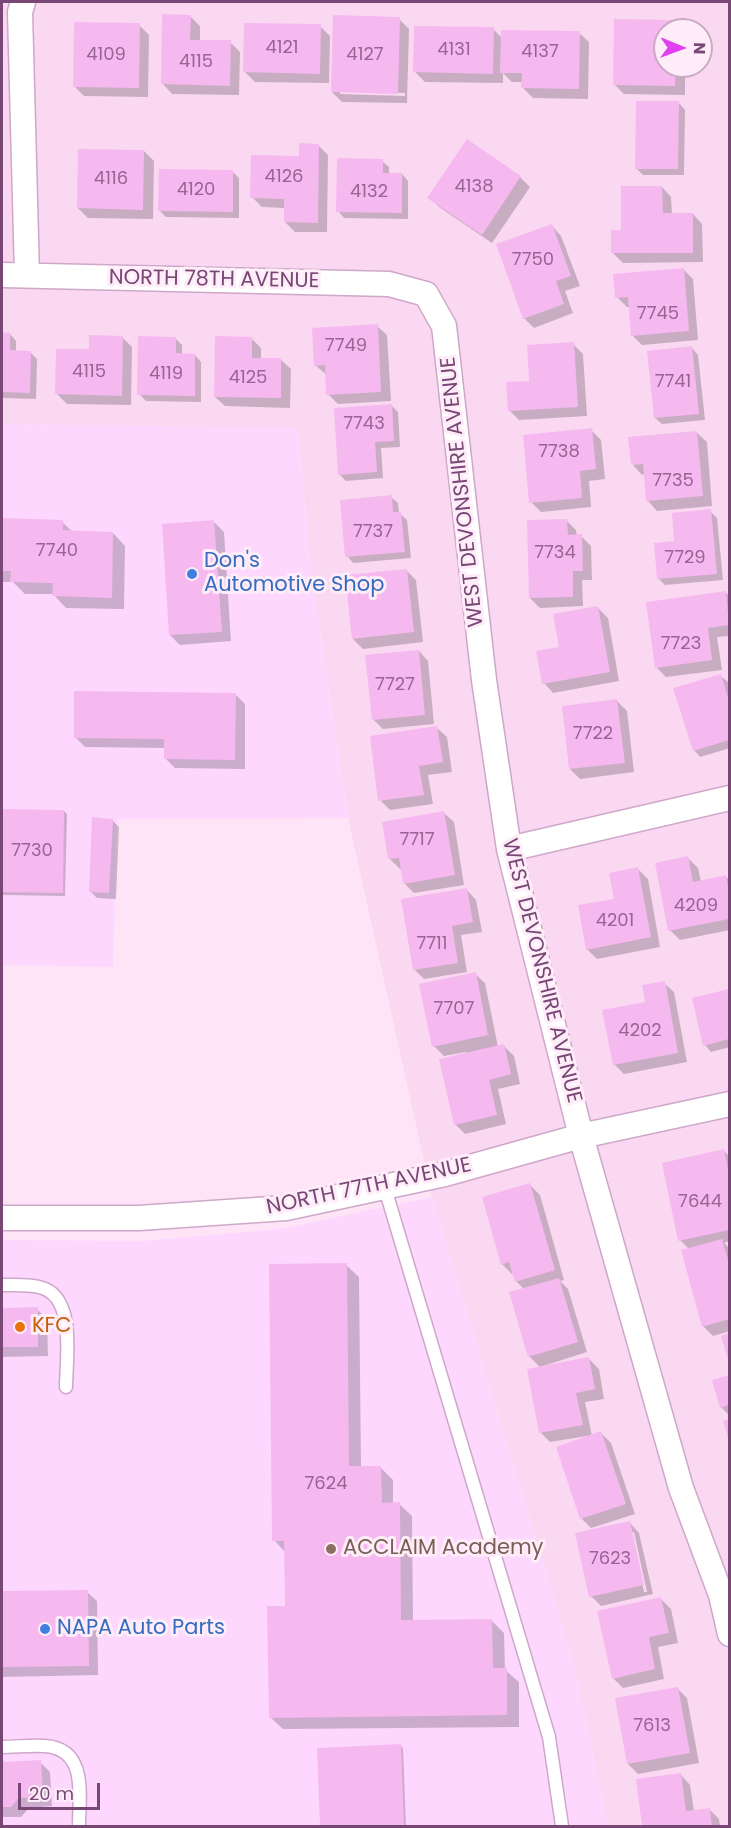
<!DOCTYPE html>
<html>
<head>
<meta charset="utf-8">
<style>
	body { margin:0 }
	#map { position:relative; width:731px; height:1828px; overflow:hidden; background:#fee4f6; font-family:Poppins,sans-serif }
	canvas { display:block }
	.frame { position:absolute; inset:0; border:3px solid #784776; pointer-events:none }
	.north { position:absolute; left:653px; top:18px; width:60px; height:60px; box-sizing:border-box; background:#ffecf9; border:2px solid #c9aac5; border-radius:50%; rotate:91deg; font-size:16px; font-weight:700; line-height:24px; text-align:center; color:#784776 }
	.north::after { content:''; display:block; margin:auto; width:21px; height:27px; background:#e040f0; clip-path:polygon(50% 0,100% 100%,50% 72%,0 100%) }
	.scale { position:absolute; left:18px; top:1783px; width:82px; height:27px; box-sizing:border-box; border:3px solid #784776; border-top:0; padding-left:8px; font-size:18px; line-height:21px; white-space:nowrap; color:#784776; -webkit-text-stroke:4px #ffecf9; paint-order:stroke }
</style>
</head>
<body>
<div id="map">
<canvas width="731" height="1828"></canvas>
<div class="frame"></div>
<div class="north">N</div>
<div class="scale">20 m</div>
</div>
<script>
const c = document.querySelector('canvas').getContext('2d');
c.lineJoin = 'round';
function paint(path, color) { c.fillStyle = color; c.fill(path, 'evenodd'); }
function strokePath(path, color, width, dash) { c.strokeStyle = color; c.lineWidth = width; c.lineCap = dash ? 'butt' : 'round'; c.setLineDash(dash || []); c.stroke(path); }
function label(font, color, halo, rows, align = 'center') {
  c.font = font + ' Poppins,sans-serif'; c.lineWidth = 6; c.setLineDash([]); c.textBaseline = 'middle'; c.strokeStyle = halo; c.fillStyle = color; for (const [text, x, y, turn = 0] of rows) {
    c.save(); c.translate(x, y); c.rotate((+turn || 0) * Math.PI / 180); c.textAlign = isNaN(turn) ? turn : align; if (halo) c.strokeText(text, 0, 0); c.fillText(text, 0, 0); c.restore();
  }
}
paint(new Path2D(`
	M2 2H729V1826H608L574 1664 432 1197 348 818 311 569 298 428 2 424ZM665 30H701V66H665Z`), '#fbd8f2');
paint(new Path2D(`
	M2 424 298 428 311 569 348 818 117 819 113 967 2 965Z
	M432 1197 574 1664 608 1826H2V1240L143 1241 280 1229Z`), '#fed7ff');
paint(new Path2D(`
	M190 16 200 26V41L230 42 240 52 239 95 172 94 163 84Z
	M399 19 409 29 407 103 342 102 332 92ZM340 91 405 93V96L340 94Z
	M615 21 676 22 684 30H665V66H685V95L624 94 614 84Z
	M139 25 149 35 148 97 84 96 74 86Z
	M320 26 330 36 329 83 255 82 245 72Z
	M493 29 502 38 579 33 589 42 588 99 533 98 523 88V82H512L503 73V83L425 82 415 72Z
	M679 103 685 110 684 175H643L636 168Z
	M467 141 520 177 530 187 492 243 439 207 429 197Z
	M318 145 328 155 327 232H295L285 222V208L262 207 252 197Z
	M144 151 154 161 153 219 88 218 78 208Z
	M382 161 389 167V174H402L408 181V219L344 218 338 211Z
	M233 172 239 178V218L166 217 159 210Z
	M662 187 671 197 672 214H693L702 224 703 262 623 263 613 253 623 232Z
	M552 226 561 236 580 286 565 291 573 313 534 328 524 318Z
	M683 269 693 279 698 340 642 345 632 335 630 307H627L617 297Z
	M377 326 387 335 391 401 338 404 328 394 327 375 315 365Z
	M2 334H10L16 341V352H30L37 359 36 399 2 398Z
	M122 337 132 347 131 405 67 404 57 394 90 351Z
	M175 338 182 345V355H195L201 362V402L146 401 139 394Z
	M251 338 261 348V359L281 360 291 369 290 408 225 406 215 397Z
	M573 344 583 354 587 416 519 420 509 410Z
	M692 348 698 355 705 420 662 424 655 418Z
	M391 405 398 412 400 447 381 448 383 478 346 481 339 474Z
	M591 430 601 440 605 479 589 481 591 507 541 512 531 502Z
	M697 433 707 442 712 506 657 511 648 501 645 474 642 475 633 465Z
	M391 497 398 503 399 513 407 520 411 558 353 563 347 556Z
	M710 511 717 518 723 580 665 585 659 579 676 542Z
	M2 520 62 522 73 532 113 533 125 546 124 609 66 608 53 594H25L13 582H2Z
	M566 520 576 530 577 536H581L591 546 592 580H582L583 606 540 608 530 598Z
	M214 522 224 532 231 641 180 645 170 635Z
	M406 570 416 580 423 642 363 649 353 639Z
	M725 592 730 596V636L717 637 722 670 666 677 656 667Z
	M598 608 608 618 619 681 553 693 544 683 561 648Z
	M419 651 428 661 434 724 383 729 373 719Z
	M721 676 728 682 730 689V748L700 757 694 750Z
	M235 694 245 704V769L175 768 165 758 166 748 85 747 75 737Z
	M617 701 627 711 634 772 580 779 570 769Z
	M437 728 447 737 452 772 428 775 433 804 390 810 380 800Z
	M2 810 64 811 67 814 65 896 2 895Z
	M444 813 454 822 464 885 414 893 405 884 402 868 400 869 390 859Z
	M112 820 119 827 116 899 97 898 90 891Z
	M688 858 698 868 701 882 726 877 730 881V930L680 940 670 930Z
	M638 869 648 879 660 947 597 959 587 949 616 900Z
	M467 890 476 900 482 932 461 935 467 972 424 979 414 969Z
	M475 974 485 983 498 1047 504 1046 514 1056 520 1084 498 1089 506 1124 465 1134 455 1124 466 1052 444 1056 434 1046Z
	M664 983 674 992 687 1062 624 1074 614 1064 647 1003Z
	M730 991V1047L711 1052 705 1045 694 999Z
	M724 1151 730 1157V1241L724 1243 730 1249V1331L713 1336 703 1326 689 1249 680 1240Z
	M530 1185 540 1195 564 1280 560 1281 568 1289 587 1352 540 1367 529 1356 524 1289 516 1281 514 1273 512 1274 502 1264Z
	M346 1265 359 1277 361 1467H380L393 1480V1504H399L412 1516 413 1622 492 1621 504 1633 505 1670 519 1682V1727L283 1729 270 1717 287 1607 286 1553 274 1540Z
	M2 1306 5 1309H37L47 1319 48 1356 2 1357Z
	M589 1359 599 1369 604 1399 585 1402 592 1436 601 1433 611 1443 635 1514 591 1528 581 1518 587 1436 550 1442 541 1433Z
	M730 1377V1416L721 1407 714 1381Z
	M630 1523 639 1533 653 1594 601 1606 591 1596ZM631 1532H634L647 1592H644Z
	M87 1592 97 1601 98 1675 2 1677V1593Z
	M661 1599 671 1609 678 1643 658 1647 664 1679 623 1688 613 1678Z
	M677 1688 687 1698 699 1763 638 1774 628 1764Z
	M400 1745 403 1748 406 1826H321L319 1749Z
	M2 1761 5 1764 40 1762 50 1772 52 1806 29 1808 21 1817H2Z
	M681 1775 690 1785 694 1811 709 1809 719 1819 720 1826H644L638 1780Z`), '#0003');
paint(new Path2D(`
	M162 14 191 15 190 40H231L230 86 161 84Z
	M333 15 400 17 398 94 331 92Z
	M614 19 676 20V30H665V66H676L675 86 613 85Z
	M74 22 140 23 139 88 73 87Z
	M244 23 321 24 320 74 243 72Z
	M414 26 494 27 493 74 413 72Z
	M501 30 580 31 579 89 521 88 522 73H500Z
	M636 101H679L678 169H635Z
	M467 139 521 176 482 235 427 198Z
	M299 143 319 144 318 223 284 222V199L250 198 251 155 299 156Z
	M78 149 144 150 143 210 77 208Z
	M337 158 383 159V173H402V213L336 212Z
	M159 169 233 170V212L158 211Z
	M621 186H662L663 213H693V253H611V230H621Z
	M552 224 571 276 556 281 564 304 523 319 496 244Z
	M684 268 689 331 631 336 628 297 615 298 613 274Z
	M378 324 381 392 326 395 325 365 314 366 312 328Z
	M2 332 10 333V350L31 351 30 393 2 392Z
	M89 335 123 336 122 396 55 394 56 349H89Z
	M138 336 176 337V353L195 354V396L137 395Z
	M215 336 252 337V358H281V398L214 397Z
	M574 342 578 407 508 411 506 382 529 381 527 345Z
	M692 346 699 414 654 418 647 351Z
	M392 404 394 441 375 442 377 472 338 475 334 408Z
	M592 428 596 469 580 471 582 498 529 503 523 435Z
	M697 431 703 496 646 501 643 464 631 465 628 437Z
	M392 495 393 512H401L405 552 345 557 340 500Z
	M711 509 717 574 657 579 654 543 674 541 672 513Z
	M2 518 63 520V530L113 532 112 598 52 596 53 583 10 582 11 571H2Z
	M567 519 568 535 582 534 583 571H573V597L529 598 527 520Z
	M214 520 222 632 169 635 162 524Z
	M407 569 414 632 352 639 345 575Z
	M726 591 729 625 708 628 712 660 655 668 646 602Z
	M598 606 610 672 542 684 536 651 559 647 553 614Z
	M419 650 425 715 372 720 365 655Z
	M721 674 729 701V740L693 751 673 688Z
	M74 691 236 693 235 760 164 759V739L74 738Z
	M617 699 625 763 569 769 562 706Z
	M437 726 443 762 419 766 424 795 378 801 370 736Z
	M2 809 64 810 63 893 2 892Z
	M444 811 455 875 403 884 399 858 388 859 382 822Z
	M92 817 113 819 109 893 89 892Z
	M688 856 693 882 726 875 729 893V919L668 931 655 863Z
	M638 867 651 937 586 950 578 905 614 899 609 873Z
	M467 888 473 922 452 926 458 963 413 970 401 899Z
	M476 972 488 1035 432 1047 419 984Z
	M665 981 678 1053 613 1065 602 1010 645 1002 642 985Z
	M729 989V1039L703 1046 692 998Z
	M504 1044 511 1074 489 1080 497 1115 454 1125 439 1059Z
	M724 1149 729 1175V1230L678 1241 662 1163Z
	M530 1183 555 1270 515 1282 509 1262 501 1265 482 1197Z
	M722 1239 729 1264V1319L702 1327 681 1250Z
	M347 1263 349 1466H381L382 1503 400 1502 401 1620 492 1619 493 1668H507V1715L269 1718 267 1606H285L284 1541H272L269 1264Z
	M559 1278 578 1342 528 1357 509 1292Z
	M38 1307V1347H2V1308Z
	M729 1333V1363L721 1336Z
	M589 1357 595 1389 576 1393 583 1425 539 1433 527 1369Z
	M729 1375V1405L720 1408 712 1380Z
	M729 1419V1441L723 1421Z
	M601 1431 626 1504 580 1519 556 1447Z
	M630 1521 644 1585 589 1597 575 1533Z
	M88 1590 89 1666 2 1667V1591Z
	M661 1597 669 1633 649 1637 655 1669 612 1679 597 1611Z
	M678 1687 690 1753 627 1764 615 1698Z
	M401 1744 404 1826H320L317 1748Z
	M2 1759 5 1762 41 1760 43 1797 19 1798 11 1807H2Z
	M681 1773 686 1811 710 1808 712 1826H642L636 1779Z`), '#f5b9f0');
const service = new Path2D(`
	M384 1185 549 1737 562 1826
	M2 1285C14 1285 27 1284 39 1287 77 1295 66 1359 66 1387
	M2 1747C16 1747 31 1745 45 1746 88 1749 79 1796 79 1826`);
const minor = new Path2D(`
	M23 2 20 12 27 275
	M2 275 389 284 426 294 444 326 484 680 509 849 581 1136 681 1488 721 1595 730 1634
	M509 849 730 798
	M2 1218H139L286 1208 445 1174 581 1136 730 1104`);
strokePath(service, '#cea7c9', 15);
strokePath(minor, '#cea7c9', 27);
strokePath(service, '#fff', 12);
strokePath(minor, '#fff', 24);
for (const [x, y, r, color] of [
	[192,574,6,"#3f7fe0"],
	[20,1327,6,"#e8710a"],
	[331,1549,6,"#8d6e63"],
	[45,1629,6,"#3f7fe0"]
]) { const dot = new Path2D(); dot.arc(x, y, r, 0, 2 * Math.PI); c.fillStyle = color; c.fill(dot); strokePath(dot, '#ffecf9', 2); }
label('18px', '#976494', null, [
	["4121",282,48],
	["4131",454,50],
	["4137",540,52],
	["4109",106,55],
	["4127",365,55],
	["4115",196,62],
	["4126",284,177],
	["4116",111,179],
	["4138",474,187],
	["4120",196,190],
	["4132",369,192],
	["7750",533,260],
	["7745",658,314],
	["7749",346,346],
	["4115",89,372],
	["4119",166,374],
	["4125",248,378],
	["7741",673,382],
	["7743",364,424],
	["7738",559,452],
	["7735",673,481],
	["7737",373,532],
	["7740",57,551],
	["7734",555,553],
	["7729",685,558],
	["7723",681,644],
	["7727",395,685],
	["7722",593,734],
	["7717",417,840],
	["7730",32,851],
	["4209",696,906],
	["4201",615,921],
	["7711",432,944],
	["7707",454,1009],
	["4202",640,1031],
	["7644",700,1202],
	["7624",326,1484],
	["7623",610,1559],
	["7613",652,1726]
]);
label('21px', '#784776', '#ffecf9', [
	["NORTH 78TH AVENUE",214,280,1],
	["WEST DEVONSHIRE AVENUE",463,492,-96],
	["WEST DEVONSHIRE AVENUE",541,971,76],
	["NORTH 77TH AVENUE",369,1187,-12]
]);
label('21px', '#366cbe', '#ffecf9', [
	["Don's",204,562],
	["Automotive Shop",204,586],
	["NAPA Auto Parts",57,1629]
], 'left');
label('21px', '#c56008', '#ffecf9', [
	["KFC",32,1327]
], 'left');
label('21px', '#785e54', '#ffecf9', [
	["ACCLAIM Academy",343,1549]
], 'left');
</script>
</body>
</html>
